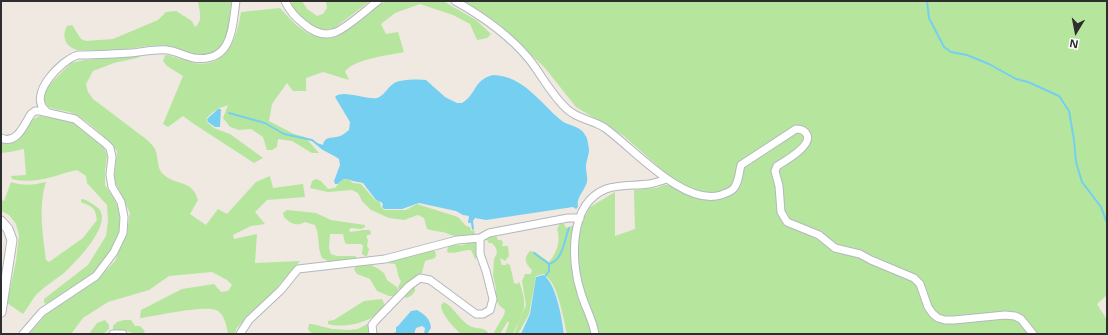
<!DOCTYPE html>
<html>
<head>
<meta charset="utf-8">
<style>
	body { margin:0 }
	#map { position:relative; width:1108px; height:335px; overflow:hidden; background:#efe9e1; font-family:"Open Sans",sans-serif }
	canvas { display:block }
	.frame { position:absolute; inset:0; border:2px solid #2e2e2e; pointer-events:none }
	.north { position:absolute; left:1056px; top:12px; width:40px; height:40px; -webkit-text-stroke:3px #fff; paint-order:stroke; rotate:190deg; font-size:11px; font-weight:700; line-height:16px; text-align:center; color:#2e2e2e }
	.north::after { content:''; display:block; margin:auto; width:14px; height:18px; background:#2e2e2e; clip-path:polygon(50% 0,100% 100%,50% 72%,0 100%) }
</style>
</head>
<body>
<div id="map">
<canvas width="1108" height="335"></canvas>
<div class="frame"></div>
<div class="north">N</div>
</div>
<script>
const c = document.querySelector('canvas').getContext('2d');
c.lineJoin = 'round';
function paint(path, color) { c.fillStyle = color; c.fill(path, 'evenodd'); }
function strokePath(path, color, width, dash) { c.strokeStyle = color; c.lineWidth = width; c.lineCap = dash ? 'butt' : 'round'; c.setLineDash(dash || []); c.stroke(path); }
paint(new Path2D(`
	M198 1H232C229 17 230 42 216 52 201 62 179 47 166 46 150 44 133 49 117 50 104 51 90 50 77 50 66 47 61 37 67 26L72 25 81 39 86 41 113 39 158 20 166 12 176 11 192 21 195 27C204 20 199 10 198 1Z
	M292 1H302L307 9 317 16 323 14 327 8 326 1H370L333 29 323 30 311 26 291 7Z
	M386 1H443L476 20 491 34 487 38 477 40 470 24 453 15 420 4 395 13 381 24 386 34 398 32 404 52C386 56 358 58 345 71L349 80 323 72 306 78V91H293L287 83 272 104 269 121 294 134 305 137 319 153H312L292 141 278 139 277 147 272 150H267L263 137 251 129 239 130 230 127 223 118 228 105C217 109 214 110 206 119L208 123 214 128 230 134 263 158 254 163 194 124 183 116 168 127 163 124 183 76 167 66 163 61 165 55C175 56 185 61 195 63 228 68 237 37 241 12L280 8 296 25 309 34 322 37H336L347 30 373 8Z
	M463 1H1107V295L1097 304 1107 320V334H567C563 318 558 281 543 274L536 276 529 314 518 334H514L526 305 522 281 525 274H531L532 270C525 263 523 259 530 251L535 252 549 262C557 253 561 240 557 229L560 223 564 224 566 228 574 225 586 215 590 207 615 192V236L635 229 634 190 656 188 664 185H669L672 181 661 169 624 136 576 107 545 68 500 25 477 9Z
	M127 56H141L137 58 114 63 93 71 86 84 88 92 93 99 146 139C149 142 153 145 155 149 159 157 156 169 164 175 176 186 192 179 198 200L190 214 206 225 218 209 227 214 256 182 270 176 273 188 303 184 305 197 267 200 255 212 265 224 251 226 233 235 234 239 257 234 255 263 300 261 274 291 236 329 235 334H228C226 325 225 314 216 310 204 305 155 316 140 318L141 310 182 289 214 284 221 292 228 291 232 285 227 280 212 272 169 276 149 290 108 302 83 318 71 334H29L50 310 99 278 115 261 127 232 130 213 114 180 117 151C106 138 85 117 69 112 62 110 55 110 48 107L43 98 48 86 71 63 85 60Z
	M40 116 73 122 104 148 107 155 105 172V185L114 199 119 210 120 220 119 232 113 246 101 264 89 277 48 304 44 303V299L88 265 106 236 108 221 107 205 87 183 86 176 77 170C55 175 35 185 12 179L11 176 26 175 24 149 10 152 1 153V142C27 150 19 122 40 116Z
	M316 179 321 181 328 189 335 188 342 180 348 179 353 183 361 184 375 200 380 202 381 207 384 210H406L417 204 458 217 466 226 470 227 471 231 474 230C477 239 475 249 477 258L475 259 471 250C462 249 455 255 447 252L448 246C454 243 460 247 466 244L468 238C459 238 451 235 443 232 437 231 433 231 427 229L424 218 418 215 404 220 389 218 371 210 362 201 358 193 352 190 328 192 310 188 312 181Z
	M11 182C23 186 33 185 46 182 38 206 43 235 46 260L49 262 83 238 97 220C95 207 93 207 81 202V199C87 199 92 204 97 207 116 222 75 263 64 273 55 280 45 286 37 294 32 299 28 308 23 314L7 303 16 261 19 235 16 224 9 215 1 211V200L4 201Z
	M287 210 316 213 331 220 365 225V227L361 229 351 228 349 230 350 232 364 230H370L371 234 366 236 368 240 367 246 369 249 367 256H365L362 254 363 246 361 244H347L345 243 343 234H330L329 248 331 254 337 256H355L357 258 356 261 332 263 322 258C317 247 320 236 315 225L305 222C296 227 290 223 284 217L283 213Z
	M493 235 497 237 498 240H501L503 242 502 246H508L509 256 505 261 500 258 502 265H506V263L510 265 514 283 517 284 519 282C522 288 525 300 524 307 523 315 516 327 513 334H505L509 323 508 321 500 334H493L504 315 505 310 499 305 496 299V288L493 276 494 259 497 253 496 248 492 243H489L486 239 487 237Z
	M431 251H435L436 255 435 258 425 261 421 276 415 286V291L412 295 407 298 403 296 398 287 401 281C397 276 398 269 395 264L385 263 386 261Z
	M369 264 377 268 384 273 387 280 398 288V293L394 296H389L377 291 370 279 357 274 354 269 357 265Z
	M382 299 385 305C376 322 345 329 328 324V321L334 320 364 301Z
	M444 302C455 308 459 320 470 326 478 330 484 326 489 334H461C454 328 441 314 441 305Z
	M105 320 109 325V329L103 334H89L97 323Z
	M124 320H131L135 326H140L145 331 143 334H136L127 331 113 330V326L117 322Z
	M369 323 376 327 378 334H315L310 332 308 329 309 324H312L332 329 350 330 358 329Z`), '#b6e59e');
paint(new Path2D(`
	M493 75C524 76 540 103 562 121 569 126 581 126 585 135 588 138 588 145 589 149 589 156 586 161 586 167 586 173 588 177 587 182 584 192 576 197 578 207L576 209 573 207 486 220 475 218 473 221 474 229 472 230 471 223H468L469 216 463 215 456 211 419 203 402 209H384L382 207 383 204 381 202 376 200 363 183C360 182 356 182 353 181 345 178 343 178 338 184H335L334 181 340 165 339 159C331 153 323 152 316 144L317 143 323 145C325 135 333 139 340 136 343 135 346 132 349 130L350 122 335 97C342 89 365 100 377 98 384 96 387 88 393 84 399 79 418 79 426 80L445 97 457 103H462C477 94 473 80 493 75Z
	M218 109H221L220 127H215L208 122 207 119Z
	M543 275C556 282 562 319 564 334H521L530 314 536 277Z
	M417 310C425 315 430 318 431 328L427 334H424L425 328 422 326 416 328 414 334H392L396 332V327L398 326 411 311Z`), '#75cff0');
strokePath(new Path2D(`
	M927 1 929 18 944 47 951 52 967 55 989 64 1016 79 1028 82 1059 96 1069 111 1074 140 1076 162 1082 182 1101 207 1107 223
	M229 113 265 123 284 134 312 140 317 144
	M534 253 549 264
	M544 278 549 271V264C564 259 564 240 569 228`), '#75cff0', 2);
const minor = new Path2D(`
	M285 1C289 10 296 18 304 24 312 31 322 36 333 33 345 30 367 9 378 1
	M455 1C482 16 509 35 529 59 541 74 552 96 567 109 577 119 593 120 605 128 633 148 684 207 721 195 726 193 731 192 734 188 739 182 739 172 741 165L796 129C801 129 805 130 807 135 812 146 785 161 777 166L775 171 779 186 781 212 787 222 819 235 835 248 860 254 871 260 914 278 920 284 928 307 933 314 938 318 945 320H954L1005 315 1015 316 1021 319 1033 334
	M46 111C27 95 61 60 78 55 95 55 113 54 130 53 142 52 155 49 167 50 176 51 184 56 194 58 232 63 232 29 236 1
	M1 138C17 145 24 125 31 114L35 111H40L75 119 105 143 110 148 112 157 110 175 112 187 121 202 124 217 123 233 114 252 96 276 42 312 23 334
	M113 334H123
	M240 334 249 320 281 290 298 269 385 259 457 240 480 238 489 233 568 218H580
	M373 334 372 325 376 320 409 286 420 278 430 280 476 314H483L490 310 493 299 486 271 480 254V238
	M595 334C593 320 585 307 581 293 571 262 568 204 606 189 620 184 635 186 649 184 655 183 661 181 667 179`);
const tertiary = new Path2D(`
	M1 221 8 229 12 240 1 312`);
strokePath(minor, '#b4b7c1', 9);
strokePath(tertiary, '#b4b7c1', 11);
strokePath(minor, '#fff', 7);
strokePath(tertiary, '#fff', 9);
</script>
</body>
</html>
